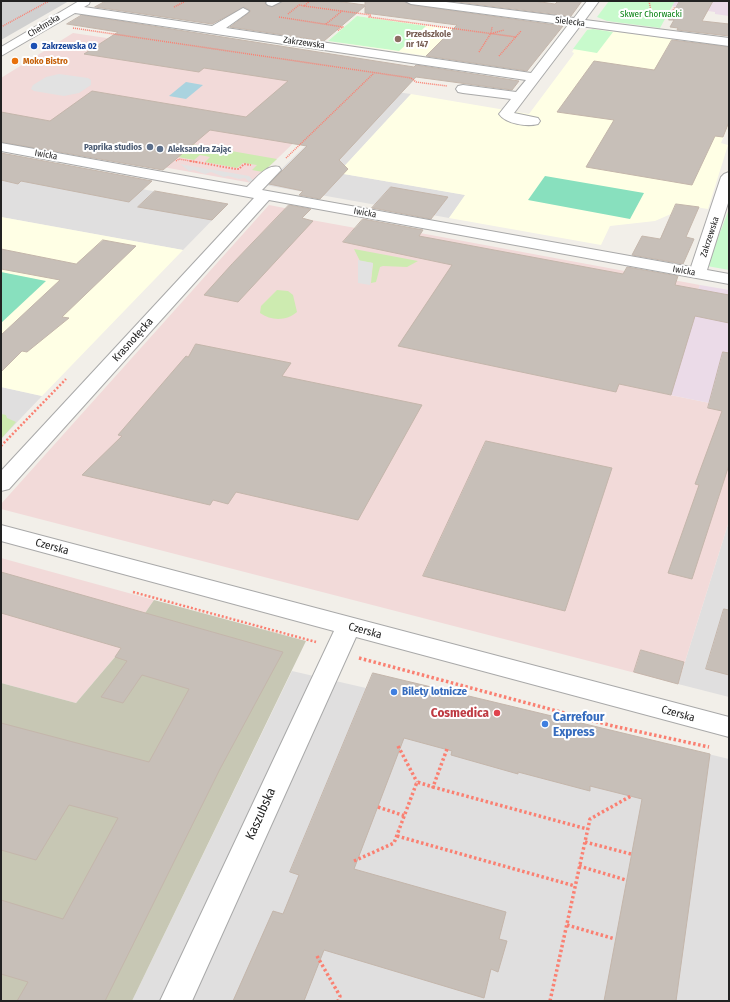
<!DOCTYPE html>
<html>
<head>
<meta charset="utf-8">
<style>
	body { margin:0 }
	#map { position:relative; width:730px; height:1002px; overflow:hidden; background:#f2efe9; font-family:"Fira Sans Condensed",sans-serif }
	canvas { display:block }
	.frame { position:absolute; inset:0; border:2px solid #222; pointer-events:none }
</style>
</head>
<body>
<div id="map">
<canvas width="730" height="1002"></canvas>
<div class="frame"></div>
</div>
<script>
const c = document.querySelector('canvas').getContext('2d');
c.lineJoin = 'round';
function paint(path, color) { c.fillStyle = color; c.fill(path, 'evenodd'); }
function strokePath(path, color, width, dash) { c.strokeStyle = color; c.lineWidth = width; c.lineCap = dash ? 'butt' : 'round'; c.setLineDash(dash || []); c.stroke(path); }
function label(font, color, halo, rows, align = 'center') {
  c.font = font + ' "Fira Sans Condensed",sans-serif'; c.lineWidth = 4; c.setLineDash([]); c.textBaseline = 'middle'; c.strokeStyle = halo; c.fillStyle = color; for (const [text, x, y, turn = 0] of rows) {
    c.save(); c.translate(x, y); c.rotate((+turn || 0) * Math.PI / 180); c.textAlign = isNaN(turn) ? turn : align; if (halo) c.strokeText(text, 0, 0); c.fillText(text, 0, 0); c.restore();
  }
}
paint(new Path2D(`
	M374 89 411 94 338 173 466 195 449 218 265 185 362 91Z
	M1 163 174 195 228 204 183 250 1 217Z
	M1 387 42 396 1 439Z
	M729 521V697L678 684Z
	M292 671 366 688 373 673 729 759V1001H132Z`), '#e0dfdf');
paint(new Path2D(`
	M73 33 363 76 252 183 1 138V78Z
	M269 205 300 211 295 217 372 231 377 225 700 285 689 315 651 391 729 407V521L678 684 1 509V504Z
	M1 558 154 600 115 657 76 703 1 683Z`), '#f2dad9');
paint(new Path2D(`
	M675 1H729V16L715 14V12L672 6Z
	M700 285 729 290V407L651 391 678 313 689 315Z`), '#ebdbe8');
paint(new Path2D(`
	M357 16 471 32 446 59 328 41Z
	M593 29 672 39 660 60 729 70V124L721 143 728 145 708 209 676 204 671 214 655 221 610 226 601 245 449 218 465 195 338 173 411 94 529 114 573 55 574 53 572 52 587 30Z
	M1 217 183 250 42 396 1 387Z`), '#ffffe5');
paint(new Path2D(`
	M1 1H69L1 40Z`), '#d0d0d0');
paint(new Path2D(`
	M154 600 306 641 132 1001H1V683L76 703 115 657Z`), '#c7c7b4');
paint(new Path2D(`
	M157 138 277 159 263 172 252 170 257 165 243 163 237 168 205 162 210 157 200 155 194 160 178 157Z
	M354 249 418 261 407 267 383 266 380 267 376 282 371 283 373 263 360 261Z
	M277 290 288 291 293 295 297 312C287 321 271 321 260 313L261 306Z
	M1 414 6 415 7 418 16 422 1 439Z`), '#cdebb0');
paint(new Path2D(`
	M609 1H675L660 28 607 21 597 17Z
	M357 16 426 26 399 51 328 41Z
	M593 29 613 32 597 53 573 49 587 30Z
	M729 209V270L707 266Z`), '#c8facc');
paint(new Path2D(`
	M545 176 644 193 630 219 528 200Z
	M1 272 46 281 1 323Z`), '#88e0be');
paint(new Path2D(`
	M59 74 88 78 91 80V85L79 93 64 96 34 91 31 89 33 85 46 77Z
	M180 164 249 176 254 181 249 182 245 178 239 179 228 176 224 177 211 172 205 174 194 170 189 171Z
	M358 260 373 263 370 285 358 283Z`), '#e2e2e2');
paint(new Path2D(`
	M186 82 203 85 186 99 169 96Z`), '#aad3df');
const building = new Path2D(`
	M106 1H266L265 4 272 7 283 1H335L365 5V1H404L411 5 563 26 527 71 426 56 457 25 365 13V6L324 41 230 27 250 12V10L244 7 212 24 95 7Z
	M450 1H534L555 4 558 1H582L571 16Z
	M680 1H713L702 21 729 24V36L677 30 678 28 670 27 674 20H669Z
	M82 15 414 67 416 65 519 81 512 90 416 77 339 160 348 169 320 199 299 195 303 191 269 184 307 146 210 130 163 170 1 142V112L50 121 92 91 246 117 288 81 204 68 199 72 84 54 118 32 67 24Z
	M672 40 729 47V122L723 137 715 136 692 185 586 167 614 120 557 112 594 61 654 70Z
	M1 153 152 181 129 202 21 181 18 184 1 180Z
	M391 187 448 197 431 219 372 208Z
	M155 191 228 204 212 220 138 207Z
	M676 204 699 207 686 237 694 239 683 264 632 255 642 236 660 239Z
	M289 205 311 209 302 218 313 221 238 302 204 295 232 264Z
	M363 219 423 230 419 236 623 274 627 267 678 276 675 285 729 295V323L695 316 671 395 619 384 616 392 398 346 452 265 343 242Z
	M103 240 136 246 62 317 69 318 27 352 22 351 1 372V335L60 280 1 269V249L76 264Z
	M196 344 291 363 282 376 422 405 358 520 236 492 228 504 213 500 210 505 82 475 122 436 118 435 186 356 188 357Z
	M723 352 729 353V465L692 579 668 573 699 485 695 484 722 411 708 408Z
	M486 441 612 468 565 611 423 576Z
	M1 572 283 652 220 769 105 1001H17L28 982 1 974V900L63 919 118 818 69 805 36 860 1 850V723L149 762 189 689 142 675 123 703 101 697 127 661 115 657 121 648 1 613Z
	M724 609 729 610V675L706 669Z
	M641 650 684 662 678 684 634 672Z
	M373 673 710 754 676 1001H604L642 799 590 786V791L518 772V774L451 755 452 751 404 738 354 869 506 912 499 939 507 941 498 972 491 969 484 998 324 950 304 1001H233L273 911 283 914 299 875 290 872Z`);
paint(building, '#c7bfb8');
strokePath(building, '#c4b6ab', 1);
const minor = new Path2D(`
	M79 1H90L89 4 84 7 212 26 243 8 249 11 247 13 226 28 531 73 568 25 411 4 405 1H438L574 18 587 1H599L585 20 729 38V46L580 26 514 113 538 118 540 121 538 124C527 127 506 124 499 114L511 99 463 93 458 92 456 89 458 86 463 85 516 92 526 80 75 13 1 56V47Z
	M268 1H282L272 6 268 5 266 3Z
	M1 143 247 187C256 179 266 164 279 167L281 170 262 190 691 267 721 177 724 174 729 172V200L707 270 729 274V284L269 200 9 489 1 491V471L254 198 1 151Z
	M1 525 729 717V737L356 637 192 1001H160L334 631 1 541Z`);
strokePath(minor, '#a9a9a9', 2);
strokePath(new Path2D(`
	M310 1 304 6 371 15 369 17 516 37
	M649 1 652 16
	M174 7 186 1
	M288 14 299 5 304 6
	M279 17 343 27 337 31
	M669 17 675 7
	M326 24 342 11
	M1 27 49 1
	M73 28 411 78 416 82 447 86
	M493 33 504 30
	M479 52 491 33 492 27
	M499 56 521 31
	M286 158 374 73
	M176 161 179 159 196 162`), '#fa8072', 1.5, [1, 1]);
strokePath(new Path2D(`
	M190 161 236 169H239L244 164 251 165`), '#fa8072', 2, [1.5, 1.5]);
strokePath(new Path2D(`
	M1 446 66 379
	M133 592 316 642`), '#fa8072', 2.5, [2, 2]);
strokePath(new Path2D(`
	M359 658 613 726 709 747
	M398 746 417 782
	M447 749 433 787 587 829
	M378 807 405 816
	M397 836 575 886
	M585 842 631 854
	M354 861 394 843 417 782 433 787
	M579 866 626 880
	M567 925 615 939
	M317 956 340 996 338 1001
	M550 1001 590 819 631 796`), '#fa8072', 3.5, [2.5, 2.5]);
paint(minor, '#fff');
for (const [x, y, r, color] of [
	[398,39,4,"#8d6e63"],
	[34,46,4,"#1a4fb4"],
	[15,61,4,"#e8710a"],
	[150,147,4,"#5c6f8a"],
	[160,149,4,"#5c6f8a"],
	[394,692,4,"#3f7fe0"],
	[497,713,4,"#e0444e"],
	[545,724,4,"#3f7fe0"]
]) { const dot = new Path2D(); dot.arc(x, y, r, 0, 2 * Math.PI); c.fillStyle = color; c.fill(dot); strokePath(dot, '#fff', 1.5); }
label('9px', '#0c8416', '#fff', [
	["Skwer Chorwacki",651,14]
]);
label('9px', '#222', '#fff', [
	["Sielecka",570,22,7],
	["Chełmska",44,26,-31],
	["Zakrzewska",304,43,8],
	["Iwicka",46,155,10],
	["Iwicka",365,213,10],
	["Zakrzewska",710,237,-72],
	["Iwicka",684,271,10]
]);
label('bold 9px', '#785e54', '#fff', [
	["Przedszkole",406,34],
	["nr 147",406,44]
], 'left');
label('bold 9px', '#164399', '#fff', [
	["Zakrzewska 02",42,46]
], 'left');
label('bold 9px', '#c56008', '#fff', [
	["Moko Bistro",23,61]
], 'left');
label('bold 9px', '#4e5e75', '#fff', [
	["Paprika studios",142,147],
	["Aleksandra Zając",168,149,"left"]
], 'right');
label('11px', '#222', '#fff', [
	["Krasnołęcka",133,340,-48],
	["Czerska",52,547,15],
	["Czerska",365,631,15],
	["Czerska",678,714,15]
]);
label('bold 11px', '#366cbe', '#fff', [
	["Bilety lotnicze",402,692]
], 'left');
label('bold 13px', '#be3a42', '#fff', [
	["Cosmedica",489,713]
], 'right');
label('bold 13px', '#366cbe', '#fff', [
	["Carrefour",553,717],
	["Express",553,732]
], 'left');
label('13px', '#222', '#fff', [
	["Kaszubska",261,814,-66]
]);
</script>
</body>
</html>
